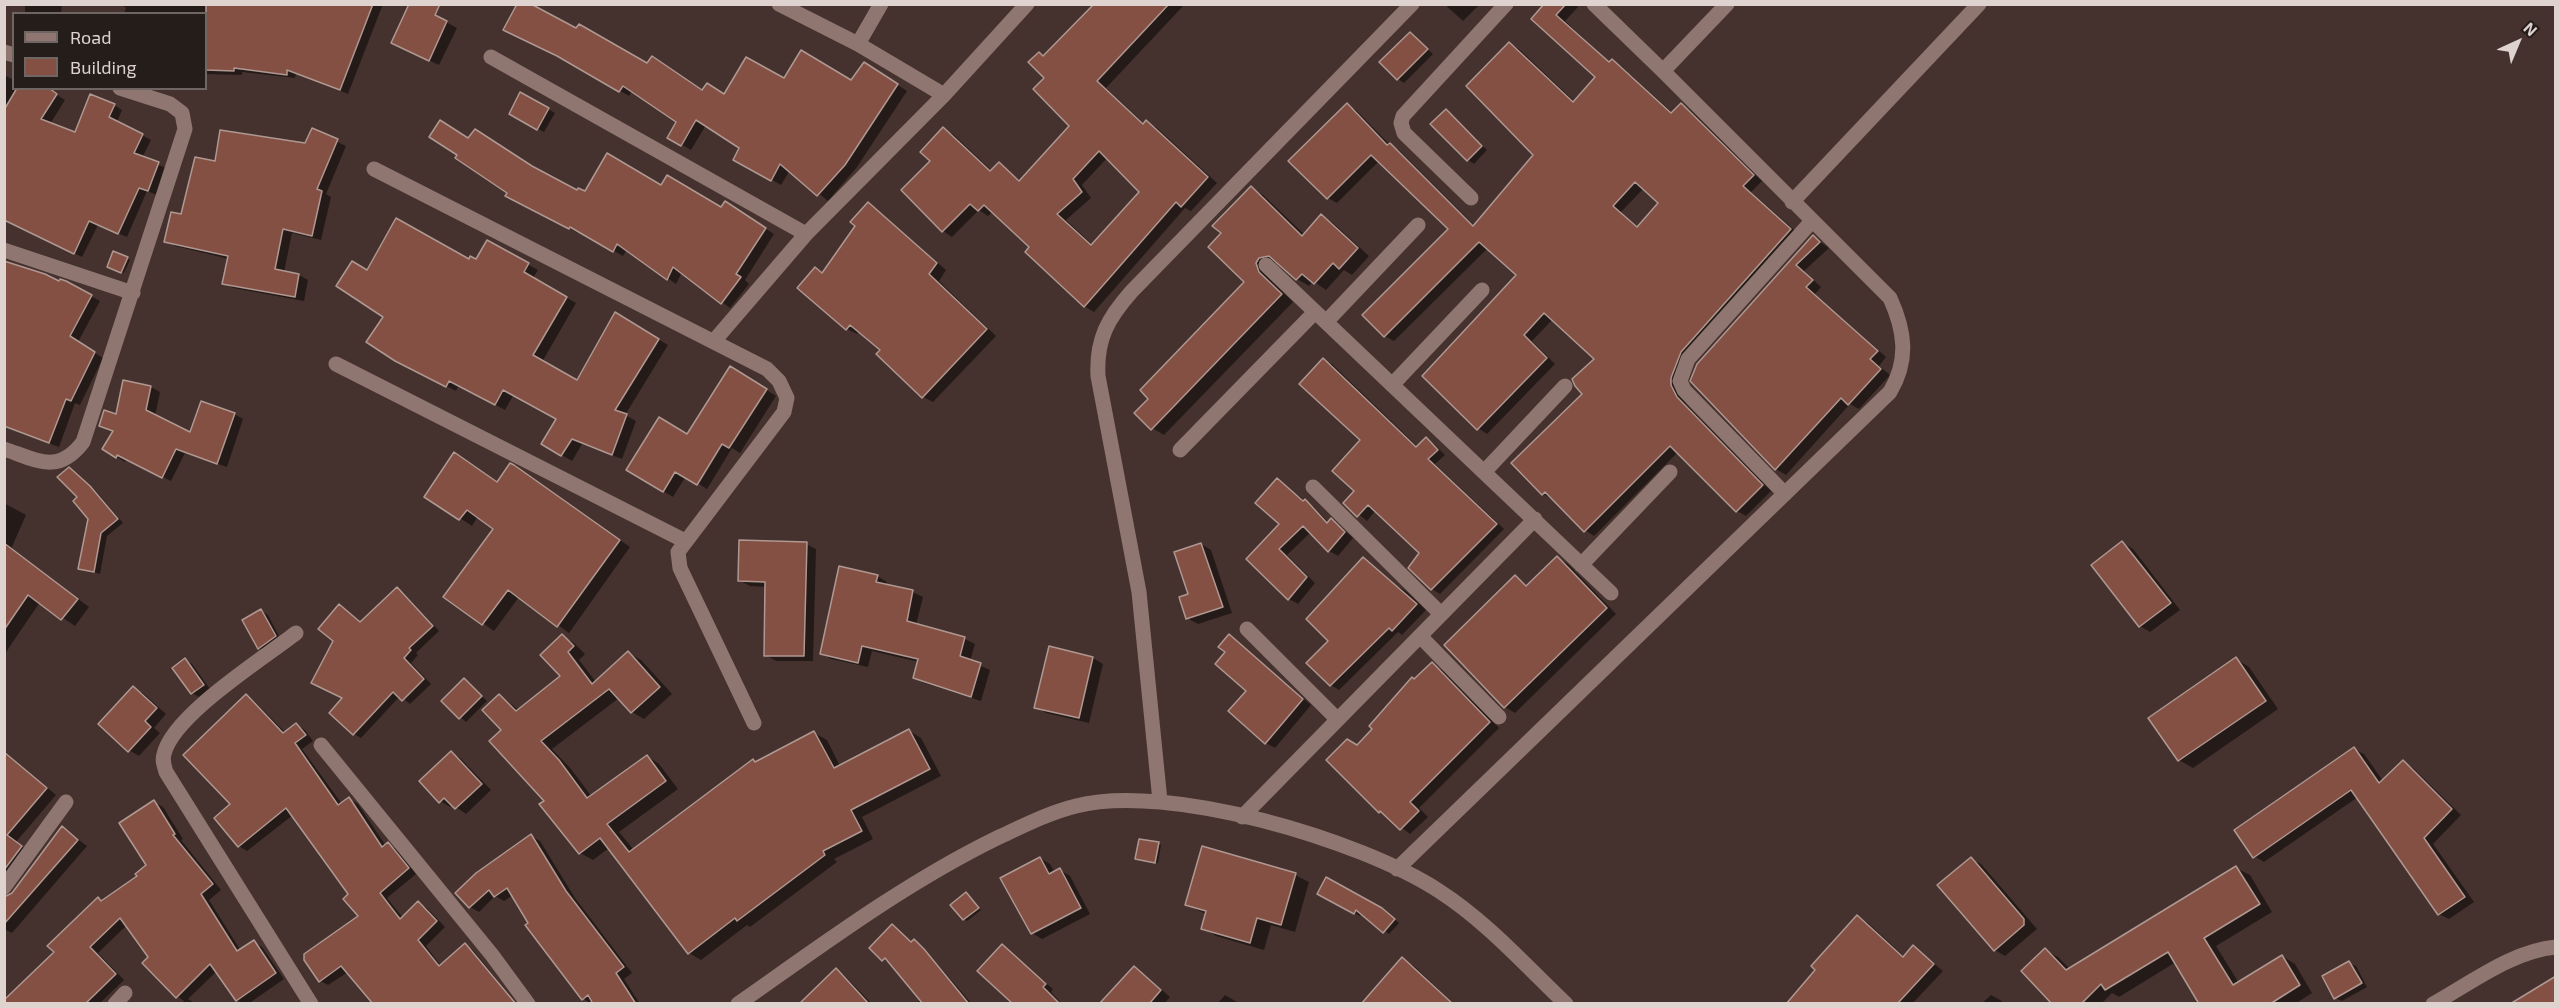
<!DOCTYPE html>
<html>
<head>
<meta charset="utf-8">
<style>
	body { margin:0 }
	#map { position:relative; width:2560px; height:1008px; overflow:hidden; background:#45322e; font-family:"Exo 2",sans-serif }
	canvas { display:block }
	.frame { position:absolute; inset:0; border:6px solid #dfd3d0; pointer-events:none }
	.legend { position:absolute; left:12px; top:12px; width:195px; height:78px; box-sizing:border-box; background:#251d1a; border:2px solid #6f6663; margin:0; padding:8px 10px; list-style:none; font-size:18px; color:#dfd3d0 }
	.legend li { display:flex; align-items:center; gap:12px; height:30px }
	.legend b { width:30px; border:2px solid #6f6663 }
	.north { position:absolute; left:2488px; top:12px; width:60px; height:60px; -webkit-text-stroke:4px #251d1a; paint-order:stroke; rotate:44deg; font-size:16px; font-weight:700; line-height:24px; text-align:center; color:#dfd3d0 }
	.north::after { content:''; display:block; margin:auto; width:21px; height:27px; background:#dfd3d0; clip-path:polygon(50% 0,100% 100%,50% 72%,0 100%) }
</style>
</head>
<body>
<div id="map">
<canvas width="2560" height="1008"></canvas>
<div class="frame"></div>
<ul class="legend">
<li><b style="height:8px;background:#8f7670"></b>Road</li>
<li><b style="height:16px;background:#845043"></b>Building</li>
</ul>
<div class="north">N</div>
</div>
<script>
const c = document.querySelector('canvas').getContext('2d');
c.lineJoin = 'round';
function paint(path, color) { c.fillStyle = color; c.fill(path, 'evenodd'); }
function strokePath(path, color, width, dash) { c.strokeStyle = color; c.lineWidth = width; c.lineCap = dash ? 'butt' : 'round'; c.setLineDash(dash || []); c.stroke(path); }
paint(new Path2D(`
	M23 4H62L61 14H25V5Z
	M120 4H383L348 94 296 73 295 78 242 72V75L206 74V14H124L126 8Z
	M414 4 457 28 439 65 403 48Z
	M1106 4H1185L1106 88 1145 124 1147 122 1157 128 1217 183 1191 211 1185 208 1094 312 1084 306 1032 247 993 211 988 216 979 210 952 237 943 231 932 161 943 129 953 134 992 171 999 164 1021 181 1072 126 1046 78 1040 53 1044 56ZM1107 158 1141 192 1093 245 1066 220 1091 198 1082 185Z
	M1444 4H1480L1463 21Z
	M1545 4H1576L1578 7 1565 21 1610 63 1612 61 1621 66 1673 113 1681 105 1690 110 1762 181 1751 192 1800 235 1690 358 1680 391 1686 404 1771 491 1746 516 1737 511 1678 452 1594 536 1585 530 1552 499 1543 494 1584 394 1596 359 1553 319 1532 341 1555 364 1487 434 1478 428 1518 275 1488 248 1394 341 1385 336 1450 229 1379 161 1337 203 1328 198 1291 161 1347 105 1356 110 1390 145 1399 150 1475 226 1536 155 1510 43 1519 49 1575 102 1597 77ZM1644 188 1660 203 1638 227 1621 212Z
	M1410 33 1433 54 1404 83 1398 79Z
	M568 61 648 65 703 92 725 96 784 80 852 82 873 69 907 91 857 167 828 201 790 170 781 185 735 159 741 147 706 125 691 150 669 137 678 122 632 91 629 96Z
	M4 75 14 80V88H46L65 100 50 124 76 134 114 105 122 110 117 122 151 140 142 158 166 168 157 195 147 191 127 237 98 225 82 257 4 218Z
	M521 94 555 113 544 132 511 114Z
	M1446 111 1487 150 1474 164 1468 160Z
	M312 130 346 146 326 194 331 197 321 240 292 233 284 272 299 275 308 280 304 301 233 288 224 283 229 259 175 246 166 241 216 163 306 145Z
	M469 140 577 192 662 187 721 209 734 208 774 234 745 280 749 284 730 308 682 272 676 284 627 249 623 256 579 231 578 233 516 200Z
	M1252 188 1263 195 1305 235 1322 216 1333 223 1369 256 1352 275 1344 270 1326 290 1313 281 1309 286 1297 279 1279 262 1271 264 1268 271 1271 280 1293 302 1164 435 1152 428 1247 282 1223 233Z
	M868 204 878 210 946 270 939 281 996 336 933 402 923 397 882 350 860 331 857 334 847 329 816 269 823 273 857 226Z
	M1813 237 1829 248 1804 271 1821 287 1815 294 1886 357 1879 366 1890 375 1859 409 1850 404 1786 475 1776 469 1692 380Z
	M488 242 538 270 533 278 576 303 542 362 578 382 616 314 668 345 625 415 636 421 622 459 582 444 572 461 543 444 558 419 514 394 505 410 459 385 456 391 407 366 368 272 477 261Z
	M127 258 130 260 124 273 111 267Z
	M65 282 100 301 78 342 103 358 80 405 75 403 59 447 4 426 59 283Z
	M1323 360 1332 364 1418 447 1426 439 1434 444 1445 455 1435 464 1504 529 1440 594 1432 589 1421 553 1376 510 1367 521 1345 503 1356 491 1362 440Z
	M740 373 776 396 740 453 732 448 707 489 686 476 673 497 628 469 687 436Z
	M124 382 151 387 160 392 155 416 191 434 234 414 243 419 227 467 185 453 171 481 127 459 125 462 104 449 114 432 101 426 117 416Z
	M522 472 630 547 569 633 519 597 494 631 445 596 496 528 478 516 472 526 426 496 498 483Z
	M75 473 96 491 123 523 107 536 100 574 80 568 90 518Z
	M1277 480 1314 507 1329 523 1331 520 1340 526 1353 538 1338 556 1329 551 1311 532 1287 555 1315 583 1298 604 1289 599 1248 559 1281 524Z
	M4 503 26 515 11 549 89 607 75 626 40 602 4 655Z
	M2123 543 2133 549 2180 610 2150 632 2140 626 2093 565Z
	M806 544 816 549 813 661H776L766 655V587L750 586 739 580Z
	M1201 544 1211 550 1232 613 1198 624 1187 618 1190 595Z
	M1364 558 1397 586 1406 591 1426 610 1402 635 1398 632 1339 690 1331 685 1330 641Z
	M1558 558 1568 564 1616 614 1515 713 1505 707 1447 645 1515 577 1528 586Z
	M877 576 887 582 886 586 913 592 923 597 916 625 965 639 975 644 970 661 990 670 981 701 924 683 914 678 919 662 872 651 868 667 831 659 821 653Z
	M397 589 404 593 439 631 416 653 418 655 411 663 431 684 410 704 400 696 361 738 354 734 344 698 335 641 339 606 362 623Z
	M261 611 268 615 281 640 265 652 259 648Z
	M562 636 574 643 585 654 579 660 596 682 628 653 641 660 672 694 644 719 632 712 619 698 552 749 571 769 592 797 647 756 659 764 678 789 619 832 634 850 753 761 757 763 814 733 827 740 840 766 909 731 921 738 941 776 862 817 873 839 834 859 837 862 750 927 747 925 701 960 689 953 609 848 593 860 580 853 542 805 546 801 503 730 499 695 519 710 563 677Z
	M1229 636 1238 642 1311 705 1275 748 1266 743 1248 691 1228 652Z
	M1050 648 1093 658 1103 664 1089 723 1046 713 1036 707Z
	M2236 659 2249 667 2278 709 2193 768 2179 760Z
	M186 660 192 664 210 689 199 697 192 693Z
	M1432 664 1442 670 1499 728 1419 808 1428 817 1410 834 1380 811 1415 680Z
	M464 680 487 701 466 722 443 701Z
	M133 688 143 693 166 714 154 728 160 733 139 756 129 750Z
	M246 696 254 701 286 733 296 725 305 730 313 741 302 749 342 804 349 799 358 804 386 846 388 844 396 849 416 874 387 898 403 918 418 903 427 908 445 927 426 946 441 966 465 945 473 950 517 1004H367L372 1000 348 972 328 985 320 981 303 956 360 917 350 894 293 815 247 851 239 846 233 804Z
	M2354 749 2364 754 2383 781 2403 762 2413 768 2461 815 2433 844 2474 902 2449 919 2439 914 2358 797 2264 862 2254 856Z
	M4 751 56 795 16 842 31 853 4 891Z
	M451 753 461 759 491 790 466 814 453 805 450 807 440 801Z
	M154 802 163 807 183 839 181 840 221 890 209 900 241 951 254 942 262 947 284 979 248 1004H243L237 1000 217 971 188 999 196 1004H181L184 1001 177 996 127 925 98 953 124 980 99 1004H9L103 902 139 877 148 865Z
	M63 828 87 846 12 933 4 929V894L6 897 12 894Z
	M531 836 540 841 575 898 632 973 624 979 640 1004H591L583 998 513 895 504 901 495 896 479 912 470 907 457 893Z
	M1158 844 1161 845 1158 863 1140 860Z
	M1040 858 1050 864 1055 873 1060 870 1070 876 1090 914 1042 939 1032 933Z
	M1971 859 1981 864 2037 929 2005 956 1995 950Z
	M2236 868 2250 875 2272 912 2216 946 2239 983 2282 956 2295 964 2312 993 2295 1004H2191L2199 999 2176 962 2119 997 2112 993 2101 1004H2054L2045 950 2058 957 2070 969Z
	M1295 875 1309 882 1295 932 1271 925 1264 950 1216 936 1203 928 1206 914 1187 905Z
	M1319 893 1388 913 1399 923 1389 934 1362 913 1360 916Z
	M966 894 981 910 967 921 964 919Z
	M1858 917 1868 923 1905 957 1914 947 1943 971 1912 1004H1857L1817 970Z
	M892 926 913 942 922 946 972 1004H916L921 999 891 964 883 959Z
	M1002 946 1053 989 1051 992 1062 1004H1016Z
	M1402 959 1414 966 1454 1004H1363Z
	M2349 963 2356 966 2367 987 2342 1001 2335 998Z
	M1134 968 1144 974 1170 997 1164 1004H1101Z
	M836 970 844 975 872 1004H801Z
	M1225 995 1237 1002 1239 1004H1217Z
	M1991 995 2002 1001 2003 1004H1981Z`), '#0007');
const building = new Path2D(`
	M206 4H373L340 90 287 70V75L234 68V71L206 70Z
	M409 4H440L435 15 447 21 429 61 391 43Z
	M517 4H531L576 28 579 24 647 63 652 56 702 90 707 83 724 94 746 57 784 78 801 50 851 80 864 62 898 84 845 165 817 196 780 164 771 181 733 160 739 148 696 120 681 146 667 138 676 122 623 86 619 92 557 56 503 30Z
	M1094 4H1169L1097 81 1143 124 1146 120 1208 177 1181 207 1176 202 1084 307 1025 252 1029 247 984 205 978 211 970 204 942 232 901 190 930 161 920 152 943 127 990 171 999 162 1019 181 1069 126 1033 89 1044 78 1028 62 1039 52 1043 56ZM1099 151 1139 192 1091 245 1057 214 1082 192 1073 179Z
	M1544 4H1566L1556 15 1609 62 1612 59 1671 113 1681 103 1754 175 1743 186 1791 229 1681 352 1671 378V385L1677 397 1763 485 1736 512 1670 446 1584 532 1545 492 1542 495 1511 463 1582 394 1575 386 1572 379 1594 359 1544 313 1524 335 1547 358 1477 430 1422 376 1516 275 1479 242 1384 337 1362 315 1448 229 1371 155 1327 199 1288 161 1347 103 1387 145 1390 143 1473 226 1533 155 1466 86 1509 42 1573 102 1595 77 1531 19ZM1635 182 1658 203 1637 227 1613 206Z
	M1410 32 1428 49 1397 80 1379 62Z
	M17 88H49L57 94 41 119 75 132 90 94 115 104 109 117 143 134 134 153 159 162 148 191 139 188 118 234 89 221 74 254 4 220V110Z
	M520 92 549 108 537 130 509 114Z
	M1446 109 1482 146 1467 161 1430 124Z
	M440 120 468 138 475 129 532 166 577 190 578 188 585 191 607 153 661 185 667 175 721 207 725 201 766 228 736 274 741 277 721 304 673 267 667 280 617 244 613 252 570 227 569 229 505 196 507 193 455 158 457 155 429 137Z
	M312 128 338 139 317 189 322 191 312 236 283 229 275 269 299 274 295 297 222 284 228 256 164 242 171 212 181 214 195 157 215 161 220 130 305 143Z
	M1251 186 1302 236 1321 214 1358 248 1339 269 1333 263 1314 284 1302 274 1296 280 1269 256 1259 258 1256 263 1259 272 1282 294 1151 430 1134 413 1148 399 1140 390 1244 282 1208 247 1221 233 1212 226Z
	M868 202 937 263 929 274 987 329 922 398 876 354 880 350 850 325 846 330 797 288 815 267 822 273 855 226 850 222Z
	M396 218 469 259 470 256 476 259 487 240 529 263 524 272 567 297 533 355 577 380 615 312 659 339 615 410 627 414 612 455 572 439 561 456 541 444 556 419 503 390 495 405 449 381 446 387 395 361 366 342 383 317 336 286 352 261 367 270Z
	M1813 235 1820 242 1796 265 1813 280 1806 287 1878 351 1870 359 1881 369 1848 405 1841 398 1775 470 1690 381 1697 364Z
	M113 251 128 257 121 273 107 267Z
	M4 261 45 274 59 281 60 279 66 281 92 295 70 336 95 352 71 401 66 399 49 443 4 426Z
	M1323 358 1416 447 1426 437 1438 450 1428 459 1497 524 1431 590 1408 568 1419 553 1368 505 1357 517 1343 503 1354 491 1332 471 1360 440 1299 384Z
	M730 366 767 389 729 448 722 444 697 485 675 472 663 492 626 470 659 417 687 434Z
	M123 380 151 386 146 410 190 432 201 401 235 413 217 464 176 449 162 478 117 455 116 458 102 449 113 431 99 426 104 410 116 414Z
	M454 452 497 482 510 463 514 465 620 540 557 627 508 590 482 625 443 597 493 529 467 510 459 520 424 497Z
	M69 467 90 486 118 519 101 533 94 572 78 569 88 519 73 501 77 497 57 477Z
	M1277 478 1303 501 1305 499 1327 523 1331 518 1345 532 1328 552 1303 526 1279 549 1307 577 1288 600 1246 559 1279 524 1255 503Z
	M739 540 807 542 804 656H764L765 582 738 581Z
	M2122 541 2171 603 2139 627 2091 565Z
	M4 543 78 599 61 620 28 595 4 630Z
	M1201 543 1223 607 1186 619 1179 597 1188 594 1174 552Z
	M1557 556 1607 608 1504 708 1444 645 1515 575 1526 586Z
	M1363 557 1417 604 1392 631 1389 628 1330 686 1306 663 1328 641 1306 619Z
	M839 566 878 575 876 582 913 590 907 621 965 637 960 656 981 663 971 697 913 678 918 659 862 646 858 663 820 654Z
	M397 587 433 626 409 648 411 650 404 658 424 679 402 701 393 692 353 735 329 713 342 698 311 683 333 641 318 629 339 604 360 622Z
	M261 609 276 636 258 649 242 620Z
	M562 634 574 646 568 652 592 684 628 651 660 687 631 713 609 689 541 741 559 760 587 798 647 755 666 781 607 824 629 852 753 759 755 762 814 731 834 768 909 729 930 769 851 810 862 831 823 851 825 855 737 921 735 918 688 954 600 838 579 854 539 804 544 801 489 741 501 730 482 710 499 694 516 711 560 676 540 655Z
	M1229 634 1303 699 1265 744 1228 711 1246 691 1215 664 1225 652 1218 647Z
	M1049 646 1093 657 1079 718 1034 708Z
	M2236 657 2266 701 2178 761 2148 718Z
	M185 658 204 685 191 694 172 668Z
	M1432 662 1490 722 1410 802 1419 811 1400 830 1380 811 1379 813 1326 760 1347 739 1357 745 1372 729 1369 726 1412 677 1414 679Z
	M464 678 482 696 459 719 441 701Z
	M133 686 157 708 145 721 151 727 128 752 98 724Z
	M246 694 283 733 296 723 306 735 295 743 338 805 349 797 382 847 388 842 409 868 380 893 400 919 418 901 437 921 418 940 439 966 465 943 516 1004H373L341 966 319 982 304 960V954L358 916 343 899 348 894 286 808 238 847 214 818 230 804 183 755Z
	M2354 747 2379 783 2403 760 2452 809 2424 838 2465 897 2438 915 2351 790 2253 858 2234 830Z
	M451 751 482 784 455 809 444 798 439 803 419 781Z
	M4 752 47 788 7 835 22 846 4 870Z
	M154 800 175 834 173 835 213 884 201 894 237 951 254 940 276 973 236 1001 210 964 176 998 142 963 148 957 120 918 90 947 116 974 85 1004H4V1000L54 952 47 946 98 897 101 901 137 876 135 874 146 865 119 823Z
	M62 826 78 840 4 924V897L12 893Z
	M531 834 566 891 624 967 616 973 636 1004H593L588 995 582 1000 525 925 528 923 507 888 494 897 489 890 469 908 455 893 476 873Z
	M1139 839 1159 842 1155 863 1135 859Z
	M1202 846 1296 873 1281 925 1257 918 1250 943 1201 929 1206 911 1185 905Z
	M1040 857 1049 874 1060 868 1081 908 1031 934 1000 878Z
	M1971 857 2024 919V925L1994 951 1937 885Z
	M2236 866 2260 904 2204 938 2233 985 2282 955 2300 985 2270 1004H2199L2168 952 2105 990 2101 984 2081 1004H2052L2021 971 2045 948 2066 970Z
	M1326 877 1382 908 1395 919 1383 933 1356 910 1354 914 1317 894Z
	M966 892 979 908 963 920 950 905Z
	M1857 915 1903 957 1913 945 1934 964 1897 1004H1786L1815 970 1811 966Z
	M892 924 911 942 914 939 924 949 969 1004H923L885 958 882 961 869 948Z
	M1002 944 1046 984 1043 987 1060 1004H1013L977 971Z
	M1402 957 1453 1004H1361Z
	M2349 961 2362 983 2334 999 2322 976Z
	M1134 966 1161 990 1149 1004H1099Z
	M836 968 869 1004H799Z
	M2556 976V1004H2510Z`);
paint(building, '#845043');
strokePath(building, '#af9892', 1.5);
strokePath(new Path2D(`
	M779 4 858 44 944 95
	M858 44 881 4
	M4 52 14 55
	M491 57 806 234
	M1663 71 1727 4
	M374 169 767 369 779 381 787 398 784 412 678 552 680 568 754 723
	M1471 198 1404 133 1401 123 1403 116 1506 4
	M1792 202 1979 4
	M4 250 133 293
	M1266 265 1611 593
	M1326 322 1418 225
	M714 341 806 234 944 95 1027 4
	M336 364 685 541
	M1392 385 1482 290
	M4 449C37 460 58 475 83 442L185 129 182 113 170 104 120 88
	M1180 450 1315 312
	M1484 472 1565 386
	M1313 487 1441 614
	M1785 494 1684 390 1680 381 1688 359 1812 221
	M1581 565 1670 472
	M1247 629 1337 719
	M296 633C264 658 173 715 164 754 162 761 164 765 166 772L311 1004
	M1420 636 1499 717
	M321 745 492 955 528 1004
	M1160 801 1139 592 1098 376C1096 339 1108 318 1132 291L1412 4
	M1242 817 1535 519
	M1397 869 1890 392C1909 360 1905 331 1890 298L1663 71 1594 4
	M4 887 66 802
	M115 1004 125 993
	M738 1004C822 945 905 883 997 838 1023 826 1048 813 1076 806 1167 782 1361 840 1439 891 1486 921 1525 965 1566 1004
	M2433 1004C2471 983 2512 951 2556 947`), '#8f7670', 15);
</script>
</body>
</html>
